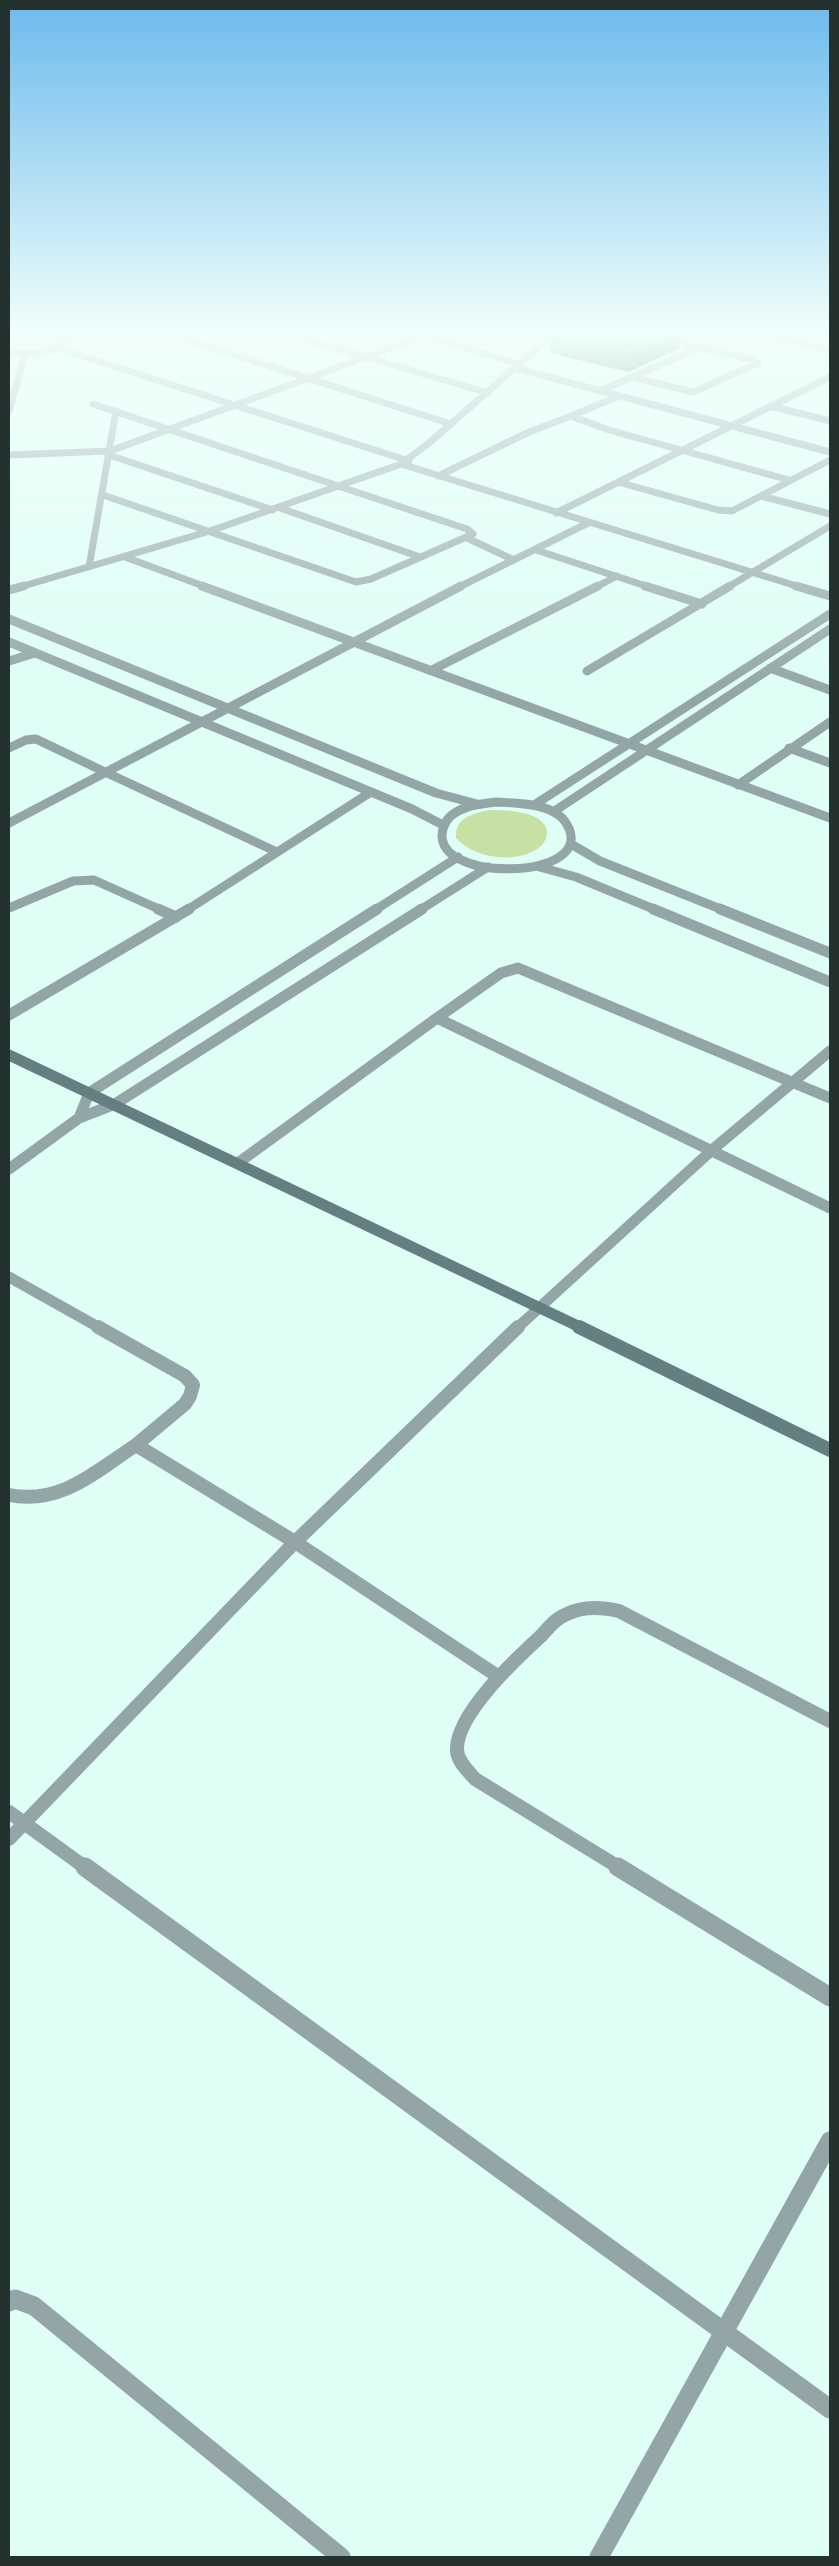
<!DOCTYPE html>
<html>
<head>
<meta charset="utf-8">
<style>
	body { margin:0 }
	#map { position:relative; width:839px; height:2566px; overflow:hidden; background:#defef6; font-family:Inter,sans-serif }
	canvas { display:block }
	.frame { position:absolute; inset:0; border:10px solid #23322f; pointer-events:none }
</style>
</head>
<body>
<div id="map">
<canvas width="839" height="2566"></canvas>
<div class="frame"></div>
</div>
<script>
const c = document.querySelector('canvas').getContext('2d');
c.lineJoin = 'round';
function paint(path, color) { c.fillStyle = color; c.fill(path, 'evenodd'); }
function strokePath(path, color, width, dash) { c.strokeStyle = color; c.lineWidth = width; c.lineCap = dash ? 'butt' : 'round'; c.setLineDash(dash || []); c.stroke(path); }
paint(new Path2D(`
	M10 336H47L50 340C41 350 21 349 9 346Z
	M490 810C506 810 545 811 547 832 547 837 545 842 541 846 519 865 474 859 456 838 454 818 474 813 490 810Z`), '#c6e1a3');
strokePath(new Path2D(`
	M9 661 35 653
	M9 748 26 740 36 739 105 772
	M9 908 73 881 94 880 161 910`), '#94a5a7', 9);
strokePath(new Path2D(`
	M158 909 176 917`), '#94a5a7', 11);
strokePath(new Path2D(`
	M176 336 451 424
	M295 336 488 393
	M426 336 519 364
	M773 336 830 350
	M57 348 409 461
	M515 368 830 452
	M632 377 699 348
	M599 391 632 377 693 392 758 363 754 360 650 336
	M93 404 467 529 473 534 371 579 356 582 103 495
	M770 406 830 421
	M9 411 25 353
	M571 416 619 396
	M9 455 110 451 423 336
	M109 455 273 510
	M401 464 800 587
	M438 476 529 432 571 416 609 430 789 480
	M618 482 718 510 732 511 830 460
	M761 496 830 514
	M280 508 420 557
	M556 513 830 377
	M467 538 514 560
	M536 550 649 587
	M125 557 206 587
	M89 567 116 411
	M20 587 210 531 401 464 429 443 551 336
	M459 587 588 523
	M596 587 617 576
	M728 587 830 526`), '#94a5a7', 7);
strokePath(new Path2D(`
	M202 586 830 818
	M645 586 702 604
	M796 586 830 596
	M9 590 24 586
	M9 619 436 793 477 804
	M9 642 412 809 443 825
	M770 668 830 690
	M432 670 598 586
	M587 671 730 586
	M789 748 830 763
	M105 772 277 852
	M738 785 830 722
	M496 802C517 803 554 803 566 823 604 882 421 885 444 826 451 807 478 804 496 802Z
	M534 805 830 614
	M553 812 830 629
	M9 823 461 586
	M571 844 600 861 723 910
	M536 866 576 877 656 910
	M187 910 371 792
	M375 910 458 857
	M420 910 488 867`), '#94a5a7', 9);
strokePath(new Path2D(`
	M653 909 830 982
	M720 909 830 953
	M9 1015 189 909
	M437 1018 501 973 518 968 830 1098
	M79 1118 89 1093 377 909
	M238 1163 437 1018 830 1208
	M9 1169 79 1118 115 1104 422 909
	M9 1277 100 1328
	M517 1328 712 1150 830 1051`), '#94a5a7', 11);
strokePath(new Path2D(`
	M98 1327 185 1376 193 1385 190 1396 185 1404 136 1445 295 1542 499 1677
	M9 1495C61 1505 95 1472 136 1445
	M9 1812 86 1868
	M9 1839 295 1542 518 1327
	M620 1868 475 1779C468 1771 458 1762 457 1751 455 1715 516 1659 541 1636 549 1627 556 1618 567 1614 583 1606 602 1607 619 1611L830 1721`), '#94a5a7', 14);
strokePath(new Path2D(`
	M85 1867 830 2409
	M618 1867 830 1997
	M9 2302 15 2299 34 2306 341 2557
	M599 2557 830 2141`), '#94a5a7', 19);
strokePath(new Path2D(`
	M9 352C29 355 53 355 67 339L66 336`), '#94a5a7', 7);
strokePath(new Path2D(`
	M9 1055 582 1328`), '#657e81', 11);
strokePath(new Path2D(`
	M579 1327 830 1450`), '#657e81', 14);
paint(new Path2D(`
	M550 336 680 348 628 372 550 353Z`), '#1d7140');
paint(new Path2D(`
	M671 336H681L680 348 628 372 629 355Z`), '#185c34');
const building = new Path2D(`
	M551 336H671L629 355Z`);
paint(building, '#22834b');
strokePath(building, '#185c34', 1);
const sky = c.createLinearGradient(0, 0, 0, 695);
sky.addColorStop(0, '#6bbaed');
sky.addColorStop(0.48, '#f0fffb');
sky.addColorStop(1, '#f0fffb00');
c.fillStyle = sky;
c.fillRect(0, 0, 839, 695);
</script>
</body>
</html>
